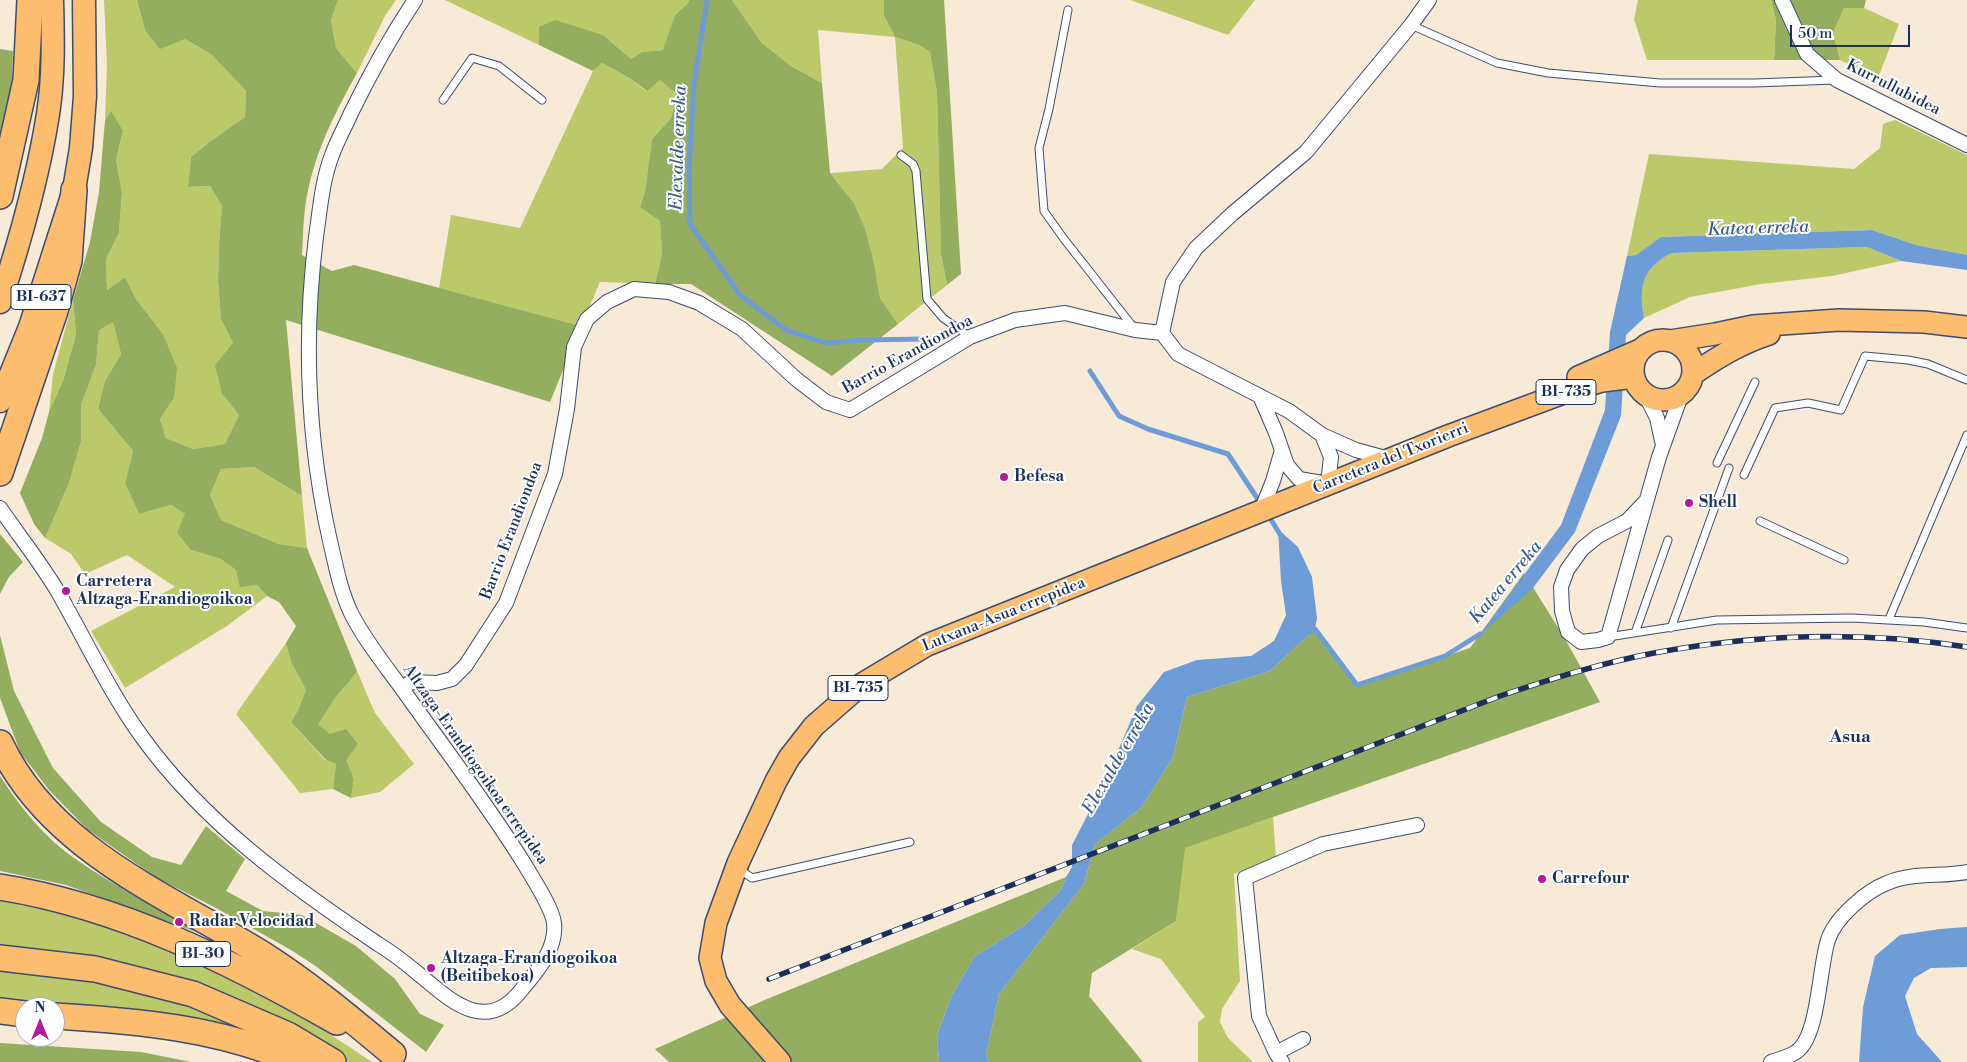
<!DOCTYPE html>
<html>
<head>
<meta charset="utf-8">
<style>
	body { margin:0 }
	#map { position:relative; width:1967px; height:1062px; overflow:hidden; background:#f7ead7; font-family:"Libre Bodoni",serif }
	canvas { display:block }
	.north { position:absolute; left:15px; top:997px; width:50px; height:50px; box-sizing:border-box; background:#fff; border:1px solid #a4acbf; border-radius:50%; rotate:0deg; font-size:14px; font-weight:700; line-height:20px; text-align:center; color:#1b2f5e }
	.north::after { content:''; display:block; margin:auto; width:18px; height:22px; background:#b5179e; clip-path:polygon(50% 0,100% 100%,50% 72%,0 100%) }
	.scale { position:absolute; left:1790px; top:25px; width:120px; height:22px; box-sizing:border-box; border:2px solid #1b2f5e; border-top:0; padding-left:6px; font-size:15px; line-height:18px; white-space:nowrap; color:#1b2f5e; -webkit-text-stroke:4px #fff; paint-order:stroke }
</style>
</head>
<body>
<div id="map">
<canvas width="1967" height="1062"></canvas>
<div class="north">N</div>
<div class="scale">50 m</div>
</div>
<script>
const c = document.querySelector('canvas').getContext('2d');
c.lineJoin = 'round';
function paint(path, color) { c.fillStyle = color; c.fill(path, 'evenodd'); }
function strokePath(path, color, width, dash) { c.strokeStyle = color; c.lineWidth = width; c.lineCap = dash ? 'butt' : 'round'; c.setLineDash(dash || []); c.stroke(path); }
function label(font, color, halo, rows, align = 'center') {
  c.font = font + ' "Libre Bodoni",serif'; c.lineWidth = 4; c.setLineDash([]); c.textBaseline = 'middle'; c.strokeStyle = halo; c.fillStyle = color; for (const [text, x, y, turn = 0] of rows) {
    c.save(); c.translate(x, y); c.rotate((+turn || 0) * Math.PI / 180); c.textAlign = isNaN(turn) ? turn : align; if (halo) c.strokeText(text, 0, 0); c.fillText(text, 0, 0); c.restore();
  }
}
paint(new Path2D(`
	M104 0H137L145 30 185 39 212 55 246 91 245 117 212 140 191 157 188 187 210 186 222 206 219 243 218 281 221 319 233 343 222 394 239 415 225 444 193 449 166 438 160 419 174 398 163 334 136 299 125 277 107 290 106 259 119 233 122 192 116 160 123 132 110 112 105 120 107 65Z
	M338 0H396L385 16 357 73 336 48 331 20Z
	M445 0H689L688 3 675 15 664 50 642 52 631 59 603 35 539 27V45Z
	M732 0H884V16L895 37 919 45 930 52 937 93 941 254 947 285 898 324 880 298 874 262 865 228 854 203 830 173 882 169 903 148 895 37 818 30 822 83 791 66 762 43Z
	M1130 0H1255L1228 35Z
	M1638 0H1771L1776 20 1774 60H1647L1634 19Z
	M1844 8H1864L1899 24 1878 78 1840 60 1833 33Z
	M602 63 631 79 646 91 660 79 677 94 671 118 652 139 645 191 640 206 660 221 662 254 655 284 600 282 581 326 439 288 451 215 520 228 593 71Z
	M1895 120 1967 155V255L1916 245 1872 230 1661 237 1636 255 1627 256 1649 154 1854 169 1880 148 1883 124Z
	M1867 247 1901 261 1832 276 1761 284 1690 297 1644 318C1639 286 1641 270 1671 253Z
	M73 300 76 334 63 381 49 412 53 374Z
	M113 321 121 354 105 381 98 409 133 451 125 483 139 514 171 505 185 514 191 550 221 559 257 585 267 596 227 626 125 688 91 631 175 587 127 555 85 574 71 554 45 538 69 483 81 442V405L96 365 99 330Z
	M254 467 302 496 307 548 279 544 221 520 210 495 221 469Z
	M286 643 291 662 306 690 298 710 291 722 325 760 336 764 333 789 300 793 236 714Z
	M357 671 375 713 414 764 380 792 351 798 354 779 345 759 330 734 317 724 338 694 350 681Z
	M1273 817 1276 858 1234 874 1240 981 1222 1009 1220 1022 1228 1038 1253 1062H1198V1022L1205 1017 1161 959 1132 949 1176 921 1184 848Z
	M0 901 54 912 117 930 189 957 284 1004 372 1062H317L49 1006 0 999Z`), '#bbc96b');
paint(new Path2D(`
	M137 0H338L331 20 336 48 357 73C333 116 311 160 305 209 303 224 303 239 302 255L332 271 354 265 581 326 550 402 286 320 302 496 254 467 221 469 210 495 221 520 279 544 307 548 357 671 350 681 338 694 318 724 330 734 346 729 358 744 346 760 354 779 351 798 333 789 336 764 326 760 291 722 298 710 306 690 291 662 286 643 296 626 279 602 267 596 257 585 240 587 236 570 221 559 191 550 177 533 185 514 171 505 139 514 125 483 133 451 98 409 105 381 121 354 113 322 99 330 96 365 81 405V442L69 483 45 538 34 524 20 493 42 438 49 412 63 381 76 334 73 300 90 242 99 192 105 120 111 111 123 131 116 160 122 192 119 233 106 259 107 290 125 277 136 299 163 334 177 368 174 398 160 419 166 438 193 449 225 444 239 415 222 394 215 365 233 343 221 319 218 281 219 243 222 206 210 186 188 187 191 157 212 140 245 117 246 91 212 55 185 39 160 49 145 30Z
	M689 0H732L762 43 791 66 822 83 830 173 854 203 865 228 874 262 880 298 898 324 832 376 691 284H655L662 254 660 221 640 207 645 191 652 139 671 118 677 94 660 80 647 91 631 79 602 63 593 71 539 45V27L555 20 603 35 631 59 642 52 663 50 675 15 688 3Z
	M884 0H944L961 274 947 285 941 254 937 93 930 52 919 45 895 37 884 16Z
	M1771 0H1866L1864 8H1844L1833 33 1840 60H1774L1776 20Z
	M0 49 13 51 11 100 0 159Z
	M0 534 23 562 9 577 0 594Z
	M1524 573 1564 637 1600 702 1185 848 1176 921 1092 973 1089 996 1143 1062H989L986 1055 999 994 1084 884 1095 844 1141 808 1173 757 1187 697 1270 671 1315 629 1357 685 1470 648Z
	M0 635 14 691 53 768 101 822 152 857 181 865 206 826 245 859 226 891 263 911 302 915 356 946 395 979 420 1014 444 1025 426 1052 317 967 291 950 216 908 157 878 88 830 49 790 20 752 0 698Z
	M0 776C20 807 44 837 74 858 117 888 165 912 210 937L66 885 0 871Z
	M1066 877 1061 890 1025 925 975 956 952 995 937 1035 939 1062H669L655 1049 767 999Z
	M0 1043 141 1052 191 1062H0Z`), '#94ad5f');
paint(new Path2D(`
	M1872 230 1916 245 1967 255V270L1901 261 1867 247 1671 253C1641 270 1639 286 1644 318L1626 335 1621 416 1575 532 1533 588 1477 638 1561 525 1605 410 1610 332 1627 256 1636 255 1661 237Z
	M1278 529 1298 547 1312 577 1317 618 1315 629 1270 671 1187 697 1173 757 1141 808 1095 844 1084 884 999 994 986 1055 989 1062H939L937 1035 952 995 975 956 1025 925 1061 890 1066 877 1072 867V845L1105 781 1137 706 1164 672 1197 660 1251 656 1274 641 1286 615 1281 581Z
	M1967 927V967L1931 968 1914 978 1905 996 1917 1034 1942 1062H1859L1863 1007 1875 956 1900 935 1940 929Z`), '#6e9cd6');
strokePath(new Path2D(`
	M707 0 694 85 689 168 690 224 740 295 786 330 825 343 863 340 924 339
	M1090 371 1119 416 1148 429 1228 454 1261 504
	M1267 513 1281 536
	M1309 632 1315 629 1357 685 1445 656 1480 634`), '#6e9cd6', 5);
const service = new Path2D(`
	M1068 10 1049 109 1039 148 1044 211 1064 239 1134 328
	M1411 25 1497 63 1548 73 1660 83H1755L1834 80
	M443 100 472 58 499 66 542 100
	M901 155 913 164 916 171 927 299 943 318 970 337
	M1717 463 1755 382
	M1744 475 1775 408 1808 403 1841 410 1865 356 1908 360 1928 364 1967 380
	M1760 521 1844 560
	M1889 619 1967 435
	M1671 628 1729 468
	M1635 633 1668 540
	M1608 637 1717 620 1852 618 1924 622 1967 628
	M739 869 752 878 910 842`);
const minor = new Path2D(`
	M1782 0 1807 54 1837 80 1967 145
	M1645 394 1657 418 1663 445
	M1260 396 1276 433 1287 465 1299 479 1328 484 1331 457 1322 435 1289 411 1178 354 1162 333 1173 282 1196 248 1232 214 1306 152 1411 25 1429 0
	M1322 435 1356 450 1389 459
	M1645 502 1627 521 1598 536 1582 549 1567 570 1561 587 1562 611 1568 632 1581 642 1598 640 1608 637 1659 457 1682 393
	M0 508C19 536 41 563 58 592 86 641 109 691 142 737 204 823 290 885 378 944 391 952 403 961 415 971 450 1000 486 1037 523 988 538 970 557 948 554 923 552 907 533 879 525 865 489 807 448 753 408 697 389 670 366 643 351 613 340 590 336 566 330 541 307 439 303 341 316 237 320 210 322 181 332 155 337 141 345 127 351 113 370 74 391 36 415 0
	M1261 511 1273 481 1282 450
	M402 688 411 682 437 683 452 679 466 665 506 603 555 474 567 409 574 347 587 319 607 302 634 289 669 292 699 303 742 329 796 379 826 402 850 410 970 337 1015 320 1065 313 1135 330 1162 333
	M1276 1053 1303 1039
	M1282 1062 1276 1053 1259 1016 1245 878 1323 844 1417 825
	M1771 1062C1779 1059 1789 1057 1796 1052 1819 1037 1819 967 1828 940 1835 918 1866 891 1887 883 1912 872 1941 877 1967 872`);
const primary = new Path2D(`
	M1633 370a30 30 0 1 1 60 0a30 30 0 1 1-60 0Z
	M1670 341 1715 334 1753 326 1839 320 1924 322 1967 327
	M1693 374C1718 357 1741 343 1769 334
	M1578 377 1642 349
	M780 1062 730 1005 716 981 710 958 716 923 738 863 776 781 789 758 814 726 862 684 927 645 1448 436 1569 391 1602 381 1634 377`);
const trunk = new Path2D(`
	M0 302C20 241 38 178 48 114 54 76 53 38 52 0
	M0 401 30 327 74 190 81 148 85 96 84 0`);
const motorway = new Path2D(`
	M0 196 26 80 30 0
	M0 473 55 311 69 261 74 190
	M0 743C50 851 173 898 267 957 312 986 352 1020 393 1054
	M0 887C120 906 232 962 337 1022
	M0 958 95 969 193 994 288 1035 333 1062
	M0 1011 25 1014
	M55 1016C138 1021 220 1028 296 1062`);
strokePath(service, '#3c4b70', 9);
strokePath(minor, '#3c4b70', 16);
strokePath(primary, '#3c4b70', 24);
strokePath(trunk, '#3c4b70', 25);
strokePath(motorway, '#3c4b70', 28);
strokePath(service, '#fff', 7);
strokePath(minor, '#fff', 14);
strokePath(primary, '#fcbd6f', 21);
strokePath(trunk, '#fcbd6f', 22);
strokePath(motorway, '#fcbd6f', 25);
const rail = new Path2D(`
	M769 979 1500 696C1551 679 1601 663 1654 653 1757 634 1863 631 1967 647`);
strokePath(rail, '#1b2f5e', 5.5);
strokePath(rail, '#fff', 4, [11]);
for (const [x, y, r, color] of [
	[1004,477,5,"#b5179e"],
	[1689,503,5,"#b5179e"],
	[66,591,5,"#b5179e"],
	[1542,879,5,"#b5179e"],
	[179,922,5,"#b5179e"],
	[431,968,5,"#b5179e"]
]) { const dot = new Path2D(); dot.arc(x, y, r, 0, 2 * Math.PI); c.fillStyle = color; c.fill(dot); strokePath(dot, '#fff', 2); }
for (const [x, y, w] of [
	[41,297,60],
	[1566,392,60],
	[858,688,60],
	[203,954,55]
]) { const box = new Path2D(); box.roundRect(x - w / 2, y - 12.5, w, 25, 4); c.fillStyle = '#fff'; c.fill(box); strokePath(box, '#1b2f5e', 1); }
label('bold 15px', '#1b2f5e', null, [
	["BI-637",41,297],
	["BI-735",1566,392],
	["BI-735",858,688],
	["BI-30",203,954]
]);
label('16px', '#1b2f5e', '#fff', [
	["Kurrullubidea",1893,88,27],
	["Barrio Erandiondoa",908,355,-29],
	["Carretera del Txorierri",1391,459,-22],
	["Barrio Erandiondoa",512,531,-69],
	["Lutxana-Asua errepidea",1004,615,-22],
	["Altzaga-Erandiogoikoa errepidea",475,765,55]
]);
label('bold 16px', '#1b2f5e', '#fff', [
	["Befesa",1014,477],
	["Shell",1699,503],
	["Carretera",76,582],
	["Altzaga-Erandiogoikoa",76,600],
	["Carrefour",1552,879],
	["Radar Velocidad",189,922],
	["Altzaga-Erandiogoikoa",441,959],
	["(Beitibekoa)",441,977]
], 'left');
label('italic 18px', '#3c5b8e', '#fff', [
	["Elexalde erreka",679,148,-88],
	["Katea erreka",1758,229,-2],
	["Katea erreka",1506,583,-50],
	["Elexalde erreka",1119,759,-60]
]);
label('bold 18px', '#1b2f5e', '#fff', [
	["Asua",1850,738]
]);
</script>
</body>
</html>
